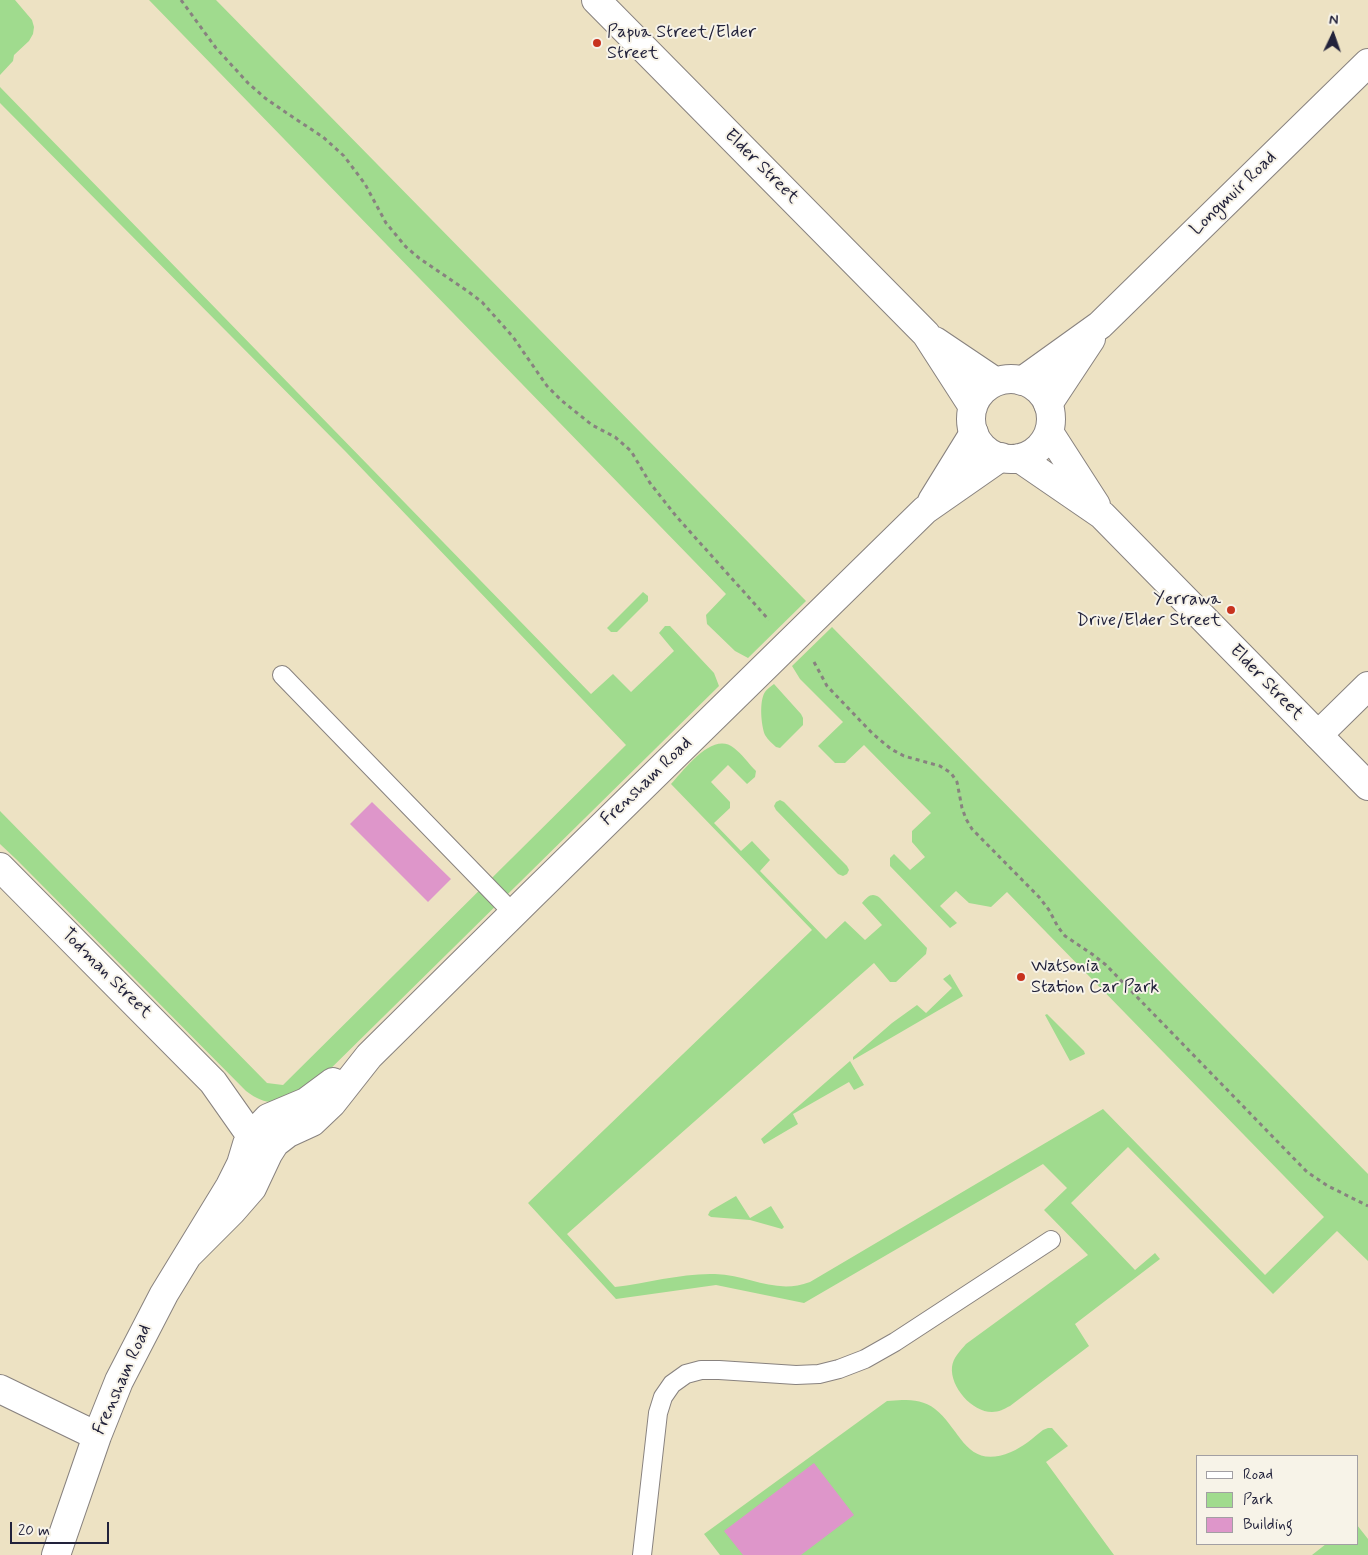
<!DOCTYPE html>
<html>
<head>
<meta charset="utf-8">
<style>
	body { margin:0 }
	#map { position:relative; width:1368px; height:1555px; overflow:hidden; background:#ede2c3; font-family:Mynerve,sans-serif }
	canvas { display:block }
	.legend { position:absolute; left:1196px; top:1455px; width:162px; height:90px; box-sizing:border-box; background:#f7f3e8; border:1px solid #a29fa3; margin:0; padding:6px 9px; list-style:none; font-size:15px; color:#22223b }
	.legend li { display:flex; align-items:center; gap:10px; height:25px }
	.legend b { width:25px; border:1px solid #a29fa3 }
	.north { position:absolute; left:1308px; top:10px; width:50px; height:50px; -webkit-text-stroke:4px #f7f3e8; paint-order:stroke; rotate:3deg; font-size:14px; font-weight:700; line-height:20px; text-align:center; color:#22223b }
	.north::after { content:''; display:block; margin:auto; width:18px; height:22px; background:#22223b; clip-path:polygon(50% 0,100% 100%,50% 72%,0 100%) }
	.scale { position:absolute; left:10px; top:1522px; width:99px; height:22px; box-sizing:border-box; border:2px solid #22223b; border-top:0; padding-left:6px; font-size:15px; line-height:18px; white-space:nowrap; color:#22223b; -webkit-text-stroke:4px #f7f3e8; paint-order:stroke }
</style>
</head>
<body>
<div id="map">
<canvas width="1368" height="1555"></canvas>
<ul class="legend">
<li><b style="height:6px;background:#fff"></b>Road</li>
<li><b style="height:14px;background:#a0db8e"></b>Park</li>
<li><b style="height:14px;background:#de96ca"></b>Building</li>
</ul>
<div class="north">N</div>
<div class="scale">20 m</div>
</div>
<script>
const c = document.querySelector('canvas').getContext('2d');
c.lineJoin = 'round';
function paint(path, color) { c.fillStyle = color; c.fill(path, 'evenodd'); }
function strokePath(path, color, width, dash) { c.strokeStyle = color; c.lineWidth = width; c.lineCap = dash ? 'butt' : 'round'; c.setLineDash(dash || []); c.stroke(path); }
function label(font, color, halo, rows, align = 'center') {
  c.font = font + ' Mynerve,sans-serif'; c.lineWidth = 4; c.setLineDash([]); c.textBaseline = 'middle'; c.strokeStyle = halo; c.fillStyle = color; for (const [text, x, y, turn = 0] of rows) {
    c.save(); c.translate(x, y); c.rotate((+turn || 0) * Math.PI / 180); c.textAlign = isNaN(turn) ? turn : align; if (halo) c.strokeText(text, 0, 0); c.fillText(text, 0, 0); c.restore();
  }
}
paint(new Path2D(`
	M0 0H15L32 20 34 27 33 34 29 41 14 55 13 61 0 75Z
	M149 0H216L806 601 748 658 735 651 707 624 706 615 726 594Z
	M0 87 591 694 613 674 631 692 674 651 659 633 665 626H670L714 673 719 686 315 1084C287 1098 275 1113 246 1091L17 860 0 844V811L267 1083 283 1085 626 745 346 452 0 103Z
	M643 592 648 596V601L617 632H611L607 628Z
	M832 627 1368 1174V1261L1337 1231 1273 1294 1128 1147 1071 1203 1135 1270 1155 1253 1160 1259 1075 1324 1089 1346 1010 1406C1004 1409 999 1412 992 1412 972 1412 950 1387 952 1367 953 1358 960 1351 966 1344L1088 1255 1044 1210 1067 1188 1043 1164 804 1303 716 1285 616 1299 528 1203 812 930 671 784C684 770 713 730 734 748 742 754 748 763 756 771L755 777 747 784 728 765 711 782 730 802V808L714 823 741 851 752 841 770 860 760 871 826 939 845 921 865 940 882 925 862 903C868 896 872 892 880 898L927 948 926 954 896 982H890L874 963 567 1234 615 1287C648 1283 682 1273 715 1274 750 1275 775 1295 810 1282L1103 1109 1265 1275 1324 1217 1007 892 991 907 969 903 956 891 940 906 957 923 950 928 890 866V858L894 854 910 870 925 857 912 842V831L931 813 864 745 845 763H835L818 746 843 722 800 679 792 666Z
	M774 684 801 714 803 718V725L780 748 776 747C772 743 768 740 765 735 761 725 759 701 765 692 767 689 771 686 774 684Z
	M780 800 784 802 847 866 849 870 847 874 843 876 838 874 776 810 774 806 776 802Z
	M950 974 963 996 853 1060V1057L892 1023 917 1005 926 1013 952 988 943 979Z
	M1047 1014 1084 1051 1085 1054 1070 1061 1045 1015Z
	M850 1061 864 1085 854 1090 849 1082 793 1114 798 1124 764 1144 761 1139Z
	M736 1196 750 1218 771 1206 784 1227 782 1229 750 1220 711 1217 708 1215 710 1211Z
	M902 1400C914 1400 925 1401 935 1409 961 1429 966 1471 1011 1452 1023 1447 1033 1438 1043 1430L1048 1428H1052L1068 1446 1046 1462 1114 1555H720L704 1534 887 1401Z
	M1357 1525 1368 1539V1555H1312L1326 1544H1357Z`), '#a0db8e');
paint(new Path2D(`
	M372 802 451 879 428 902 350 824Z
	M814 1463 854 1515 801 1555H743L724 1531Z`), '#de96ca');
const service = new Path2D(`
	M282 675 513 913
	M642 1555 658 1413 663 1397 672 1384 686 1374 701 1370H719L796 1375 819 1374 839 1369 865 1359 895 1342 1051 1240`);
const minor = new Path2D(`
	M1022 381 1100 325 1368 63
	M1048 404 1091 339
	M932 501 974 433
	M1318 735 1368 686
	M0 867 213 1082 251 1136 268 1141
	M188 1255 232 1211 252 1188 268 1154 275 1143 288 1133 312 1122 332 1103 369 1056 530 897 925 510 1001 457
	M0 1389 97 1436
	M56 1555 97 1436 119 1381 164 1294 230 1186 241 1164 247 1144 251 1136 268 1118 306 1102 333 1082`);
const tertiary = new Path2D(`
	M596 0 926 334 973 407
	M935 341 996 382
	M971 419a40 40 0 1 1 80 0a40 40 0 1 1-80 0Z
	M1049 432 1096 505
	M1019 458 1102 515 1368 786`);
strokePath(service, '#88827f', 20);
strokePath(minor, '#88827f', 30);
strokePath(tertiary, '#88827f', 30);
strokePath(new Path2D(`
	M181 0 216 48 248 83 265 98 288 114 323 137 344 156 365 184 386 223 406 247 419 258 466 290 482 302 513 337 547 386 561 400 592 425 615 437 631 451 650 483 676 516 769 620
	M814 662 827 686 873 734 891 749 904 756 940 766 951 773 957 782 962 808 966 819 972 829 1039 897 1049 910 1058 927 1065 936 1092 954 1106 965 1307 1172 1328 1186 1368 1206`), '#88827f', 3, [4, 4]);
strokePath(service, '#fff', 18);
strokePath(minor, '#fff', 28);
strokePath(tertiary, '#fff', 28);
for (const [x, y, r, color] of [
	[597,43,5,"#c8321e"],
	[1231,610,5,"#c8321e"],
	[1021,977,5,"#c8321e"]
]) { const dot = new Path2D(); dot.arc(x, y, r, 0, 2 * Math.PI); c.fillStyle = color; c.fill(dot); strokePath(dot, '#f7f3e8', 2); }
label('18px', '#22223b', '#f7f3e8', [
	["Papua Street/Elder",607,33],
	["Street",607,54],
	["Yerrawa",1221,600,"right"],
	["Drive/Elder Street",1221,621,"right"],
	["Watsonia",1031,967],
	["Station Car Park",1031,988]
], 'left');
label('18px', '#22223b', '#f7f3e8', [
	["Elder Street",761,167,45],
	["Longmuir Road",1234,194,-44],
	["Elder Street",1266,683,46],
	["Frensham Road",647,782,-44],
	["Todman Street",106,974,45],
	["Frensham Road",123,1380,-66]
]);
</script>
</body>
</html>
